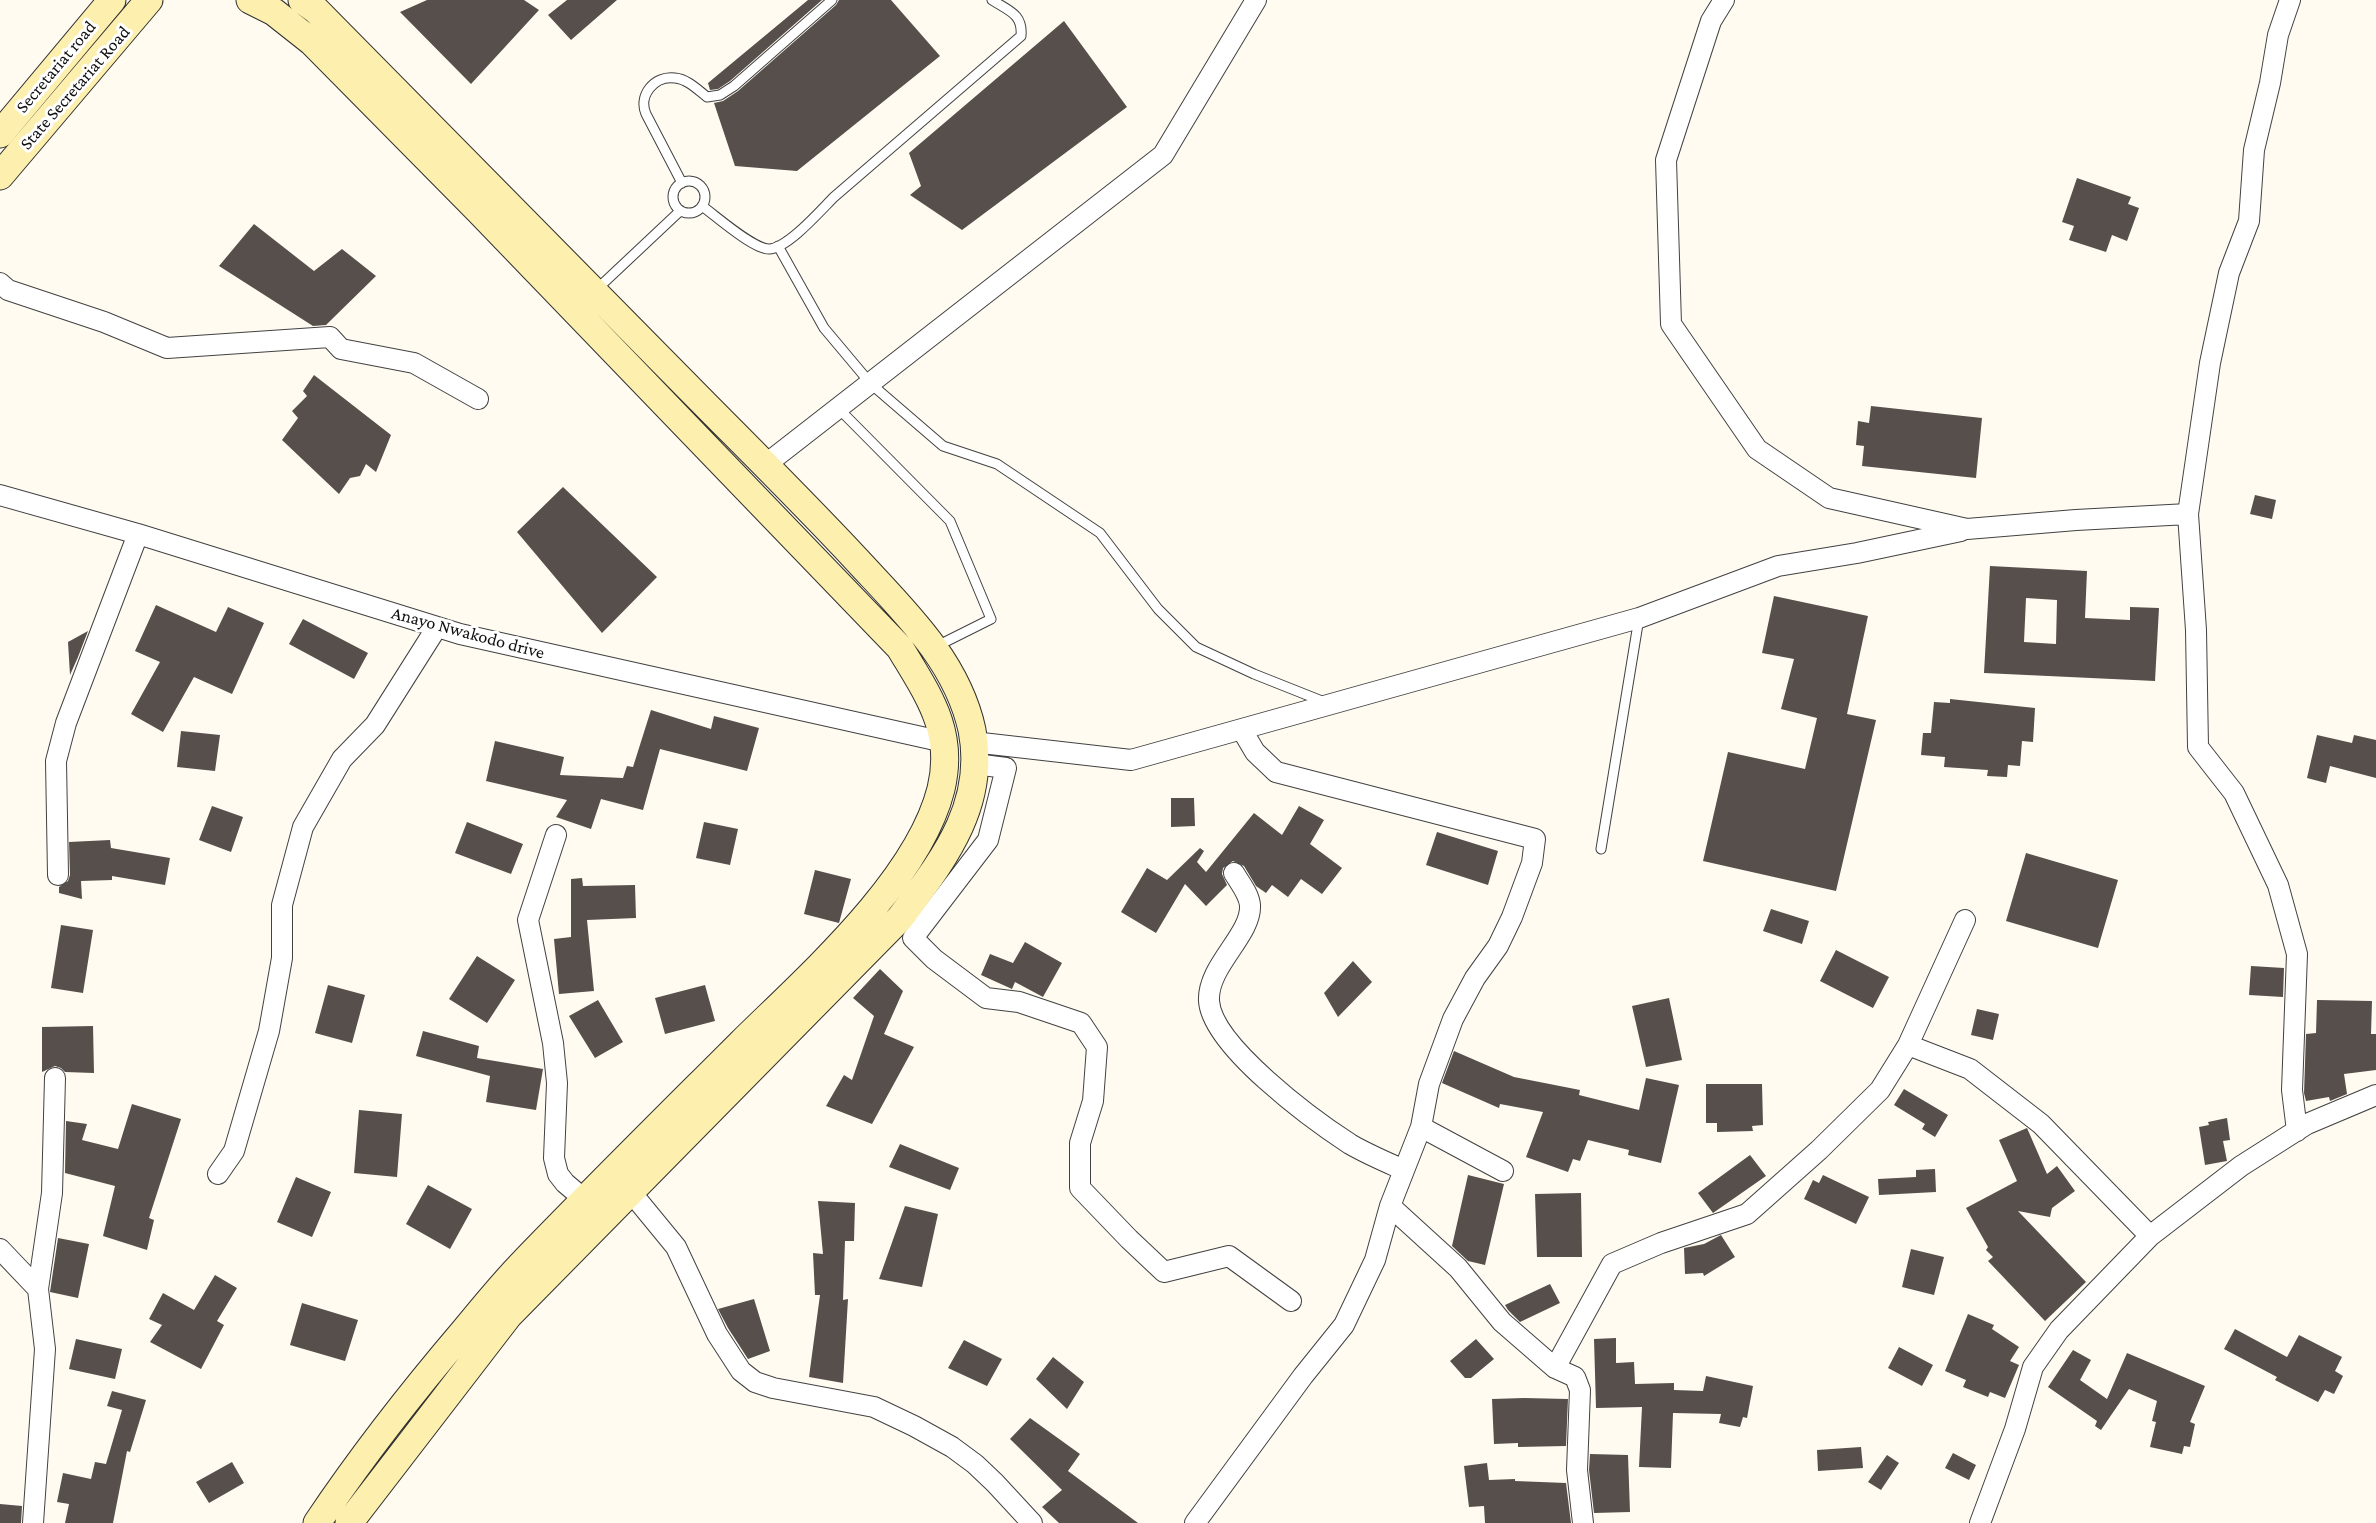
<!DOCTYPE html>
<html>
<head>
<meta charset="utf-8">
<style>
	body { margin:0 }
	canvas { display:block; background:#fffbf1 }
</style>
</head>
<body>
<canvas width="2376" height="1523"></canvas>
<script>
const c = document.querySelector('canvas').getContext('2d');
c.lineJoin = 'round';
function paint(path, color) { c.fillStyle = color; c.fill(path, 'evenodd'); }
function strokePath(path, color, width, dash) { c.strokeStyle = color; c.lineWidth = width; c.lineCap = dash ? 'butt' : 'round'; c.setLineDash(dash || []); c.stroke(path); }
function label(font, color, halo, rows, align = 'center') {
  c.font = font + ' "Crimson Pro",serif'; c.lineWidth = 6; c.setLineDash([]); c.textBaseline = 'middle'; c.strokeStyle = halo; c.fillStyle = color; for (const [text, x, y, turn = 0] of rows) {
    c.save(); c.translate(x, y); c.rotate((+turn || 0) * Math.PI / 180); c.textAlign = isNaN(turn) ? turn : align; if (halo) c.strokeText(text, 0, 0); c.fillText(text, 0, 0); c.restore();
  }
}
paint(new Path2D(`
	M427 0H524L539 10 471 84 400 12Z
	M567 0H617L571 40 548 15Z
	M808 0H822L730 81 718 89 710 90 708 83Z
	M839 0H891L940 56 797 171 735 166 714 103 723 101 738 91 836 5Z
	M1064 21 1127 107 962 230 910 195 921 186 909 153Z
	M2077 178 2131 197 2128 204 2139 208 2127 241 2112 235 2106 252 2069 240 2074 226 2062 222Z
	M254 224 314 271 342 249 376 276 326 325 313 326 219 266Z
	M314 375 391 435 376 472 366 464 360 476 350 478 339 494 282 440 298 418 292 411 307 396 303 391Z
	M1871 406 1982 418 1976 478 1862 466 1864 446 1856 445 1858 421 1869 423Z
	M563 487 657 577 602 633 517 532Z
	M2255 495 2276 500 2272 519 2250 514Z
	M1990 566 2087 571 2085 618 2130 620V607L2159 608 2155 681 1984 673ZM2026 598 2057 600 2056 644 2024 642Z
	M1774 596 1868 616 1847 714 1876 720 1836 891 1703 861 1728 752 1805 769 1817 718 1781 709 1794 659 1762 653Z
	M156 605 216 632 228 607 264 623 232 694 194 677 163 732 131 714 160 662 135 651Z
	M303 619 368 653 354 679 289 644Z
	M88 631 78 657 70 675 68 642Z
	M1950 699 2035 708 2033 742 2022 741 2020 766 2008 765 2007 777 1987 776 1988 770 1944 767 1945 757 1921 755 1923 733H1931L1934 702 1950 703Z
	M651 710 711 729 714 716 759 728 747 771 660 749 643 810 601 799 591 829 556 817 567 800 486 781 495 741 564 757 560 775 623 778 627 766 633 767Z
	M181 731 220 735 215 771 177 767Z
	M2317 735 2352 743 2354 735 2376 740V778L2330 766 2326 783 2307 778Z
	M1171 798H1194L1195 826 1171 827Z
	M212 806 243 817 231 852 199 840Z
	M1299 806 1324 820 1310 844 1342 868 1322 894 1301 879 1288 897 1272 885 1266 893 1256 886 1244 866 1233 861 1223 868 1222 874 1227 885 1206 906 1185 884 1156 933 1121 912 1147 868 1167 880 1200 848 1204 851 1197 862 1206 872 1254 813 1282 835Z
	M467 822 523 844 511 874 455 853Z
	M704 822 738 829 730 865 696 858Z
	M1437 832 1498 851 1488 885 1426 865Z
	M110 840 111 848 170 858 165 885 112 876V880L81 881 82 899 59 893V887L68 881 70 875 69 842Z
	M2026 853 2118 880 2098 948 2006 921Z
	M815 870 851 879 839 923 804 914Z
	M582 878 583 886 635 885 636 918 587 920 594 991 559 994 554 939 571 937V879Z
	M1771 909 1809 921 1802 944 1763 931Z
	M61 925 93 930 83 993 51 988Z
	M1025 942 1062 963 1043 997 1015 982 1012 989 981 975 990 954 1013 963Z
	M1836 950 1889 977 1873 1008 1820 981Z
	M477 956 515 980 487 1023 449 999Z
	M1353 961 1372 982 1338 1017 1324 993Z
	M2251 966 2284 968 2283 997 2249 995Z
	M880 969 903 991 884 1034 914 1047 872 1124 826 1106 844 1075 852 1080 874 1016 853 998Z
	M328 985 365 995 352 1043 315 1033Z
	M705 985 715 1021 665 1034 655 998Z
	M1669 998 1682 1060 1646 1067 1632 1006Z
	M598 1000 623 1042 595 1058 569 1016Z
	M2317 1000 2372 1001 2371 1034H2376V1070L2344 1074 2347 1094 2330 1101 2329 1097 2306 1101 2304 1093 2306 1034 2316 1033Z
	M1977 1009 1999 1014 1993 1040 1971 1035Z
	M93 1026 94 1073 65 1072 61 1068 55 1066 42 1072V1027Z
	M423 1031 479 1046 477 1058 543 1069 536 1110 486 1102 490 1076 416 1056Z
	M1454 1051 1514 1077 1580 1090 1579 1095 1639 1110 1646 1078 1679 1085 1661 1163 1628 1155 1629 1150 1588 1140 1580 1161 1573 1159 1568 1172 1526 1157 1543 1112 1500 1104 1499 1108 1442 1083Z
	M1706 1084H1762L1763 1125 1752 1126 1753 1131 1717 1132V1123H1706Z
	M1904 1089 1948 1115 1935 1137 1922 1129 1925 1124 1894 1105Z
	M132 1104 181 1119 149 1218 154 1220 147 1250 103 1236 115 1186 65 1173 66 1121 87 1124 82 1140 118 1149Z
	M359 1110 402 1114 397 1177 354 1173Z
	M2227 1118 2230 1140 2223 1141 2227 1161 2205 1165 2199 1127 2209 1125 2208 1122Z
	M2027 1128 2047 1174 2057 1166 2075 1191 2052 1208 2050 1217 2018 1211 2086 1282 2045 1321 1988 1261 1993 1257 1986 1250 1988 1247 1966 1208 2017 1181 1999 1140Z
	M900 1144 959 1168 950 1190 889 1167Z
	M1750 1155 1766 1176 1713 1213 1698 1193Z
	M1935 1169 1936 1192 1879 1195 1878 1179 1916 1177V1170Z
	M1468 1175 1504 1184 1485 1265 1468 1261 1452 1246Z
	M1823 1175 1869 1197 1856 1224 1804 1199 1813 1180 1819 1183Z
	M296 1177 331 1192 312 1237 277 1222Z
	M428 1185 472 1209 450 1249 406 1224Z
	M1581 1193 1582 1257H1537L1535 1194Z
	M818 1201 855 1203 854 1241H845L843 1300 848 1299 843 1383 809 1377 820 1295H815L813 1253 823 1254Z
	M905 1206 938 1214 922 1287 879 1279Z
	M1721 1235 1735 1257 1704 1276 1703 1273 1685 1274 1684 1248 1704 1244Z
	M58 1238 89 1244 78 1298 50 1292Z
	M1911 1249 1944 1257 1934 1295 1902 1287Z
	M215 1275 237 1288 217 1321 224 1325 201 1369 150 1342 162 1325 149 1319 163 1293 194 1310Z
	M1550 1284 1560 1303 1520 1322 1508 1310 1505 1305Z
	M754 1299 770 1351 748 1359 728 1328 718 1309Z
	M302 1303 358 1320 345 1361 290 1345Z
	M1968 1314 1994 1325 1992 1329 2019 1347 2010 1361 2019 1365 2005 1398 1990 1392 1988 1397 1963 1387 1966 1380 1945 1371Z
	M2235 1329 2287 1357 2299 1335 2342 1357 2335 1371 2343 1376 2334 1394 2325 1390 2318 1402 2275 1380 2277 1377 2224 1349Z
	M1616 1338V1363L1634 1362 1635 1384 1674 1383V1390L1703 1391 1706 1376 1753 1386 1747 1418 1743 1417 1740 1427 1719 1423 1721 1414 1673 1413 1671 1468 1639 1467 1642 1407 1596 1408 1594 1339Z
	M76 1339 122 1349 115 1379 69 1369Z
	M1476 1339 1494 1359 1471 1378H1465L1450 1361Z
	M964 1340 1002 1359 987 1386 948 1368Z
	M1899 1347 1933 1365 1922 1386 1888 1368Z
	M2073 1350 2091 1360 2080 1380 2107 1399 2127 1353 2205 1386 2190 1422 2195 1424 2190 1447 2184 1446 2182 1454 2150 1447 2156 1422 2152 1421 2157 1401 2129 1389 2101 1430 2095 1426 2097 1421 2048 1387Z
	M1053 1357 1084 1382 1067 1409 1036 1379Z
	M112 1391 146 1400 130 1452 127 1451 113 1523H65L69 1504 57 1502 63 1473 91 1479 95 1462 106 1464 122 1410 107 1406Z
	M1524 1398 1568 1399 1566 1446 1518 1447V1443L1494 1444 1492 1399Z
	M1030 1418 1080 1454 1068 1471 1138 1523H1059L1042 1507 1062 1490 1010 1439Z
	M1861 1447 1863 1468 1818 1471 1817 1450Z
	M1953 1453 1976 1465 1969 1480 1945 1468Z
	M1590 1454 1628 1455 1630 1512 1594 1513 1589 1470Z
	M1887 1455 1899 1463 1881 1490 1868 1482Z
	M232 1462 244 1483 209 1503 196 1482Z
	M1487 1463 1489 1480 1515 1479V1481L1566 1483 1571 1523H1485L1484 1506 1469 1507 1464 1466Z
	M0 1504 22 1506 21 1523H0Z`), '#574f4b');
const lane = new Path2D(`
	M673 197a16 16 0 1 1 32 0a16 16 0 1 1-32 0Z
	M682 183 646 114C638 96 654 75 675 78 687 79 697 89 707 97L720 95 734 86 832 0
	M702 206C716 216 753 249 769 249 788 248 820 211 834 197L1021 36C1023 14 1009 11 992 0
	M778 246 824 328 871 384 943 446 997 464 1100 533 1158 609 1196 647 1254 674 1327 703
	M596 290 680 211
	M838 408 950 521 991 619 935 647
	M1601 849 1639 618`);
const street = new Path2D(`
	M1724 0 1711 21 1666 160 1671 324 1757 449 1829 498 1967 529 2076 520 2188 514 2210 363 2229 273 2249 221 2254 150 2270 83 2278 35 2290 0
	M0 283 8 290 104 322 167 348 330 337 341 349 414 363 478 399
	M765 465 1163 155 1256 0
	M0 495 138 534 460 634 944 742
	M2188 514 2196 630 2198 747 2234 793 2278 885 2297 954 2292 1090 2297 1131
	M973 742 1131 760 1639 618 1778 566 1857 553 1961 531
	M975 764 1006 768 988 840 913 938 934 959 986 998 1019 1002 1081 1023 1097 1047 1093 1101 1080 1143V1188L1129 1239 1164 1272 1229 1256 1291 1301
	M556 835 528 920 553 1043 557 1083 554 1158 558 1174 565 1183 585 1200
	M1234 873C1240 883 1249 894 1250 905 1252 935 1207 966 1209 1001 1212 1046 1313 1120 1350 1144 1367 1154 1386 1162 1404 1170
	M58 875 56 761 66 723 138 534
	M1908 1045 1970 1069 2041 1124 2150 1236
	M1421 1127 1503 1171
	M218 1174 234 1151 269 1031 282 958V905L303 827 342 759 375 725 437 627
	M630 1191 676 1247 717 1334 741 1371 755 1382 773 1388 874 1407 914 1426 952 1447 975 1464 995 1483 1032 1523
	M1390 1206 1458 1268 1502 1322 1555 1368 1575 1377 1580 1390 1577 1470 1583 1523
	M0 1249 38 1289
	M1555 1368 1612 1264 1661 1243 1747 1214 1819 1150 1880 1090 1908 1045 1965 920
	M33 1523 45 1349 38 1289 52 1193 55 1078
	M1195 1523 1303 1376 1344 1325 1375 1260 1390 1206 1421 1127 1429 1084 1453 1019 1475 978 1498 946 1512 917 1532 863 1535 839 1276 772 1255 752 1242 730
	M1980 1523 2015 1429 2033 1367 2059 1330 2150 1236 2241 1166 2307 1124 2376 1095`);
const secondary = new Path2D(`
	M250 0 274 12 312 42 479 211 900 648C928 695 955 731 941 789 918 881 808 977 741 1043 667 1117 592 1191 519 1267 500 1287 482 1309 464 1331 412 1392 362 1456 317 1523
	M302 0 316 10C439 135 562 259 685 384 742 442 800 499 856 559 902 609 957 660 972 730 987 806 942 861 900 918L509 1315 349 1523
	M0 134 112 0
	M0 176 149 0`);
strokePath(lane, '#424242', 11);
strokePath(street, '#424242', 22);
strokePath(secondary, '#313131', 29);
strokePath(lane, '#fff', 9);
strokePath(street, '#fff', 20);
strokePath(secondary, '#fdf0ae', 27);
label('18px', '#0f0f0f', '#fff', [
	["Secretariat road",56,67,-50],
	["State Secretariat Road",75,88,-49],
	["Anayo Nwakodo drive",468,633,15]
]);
</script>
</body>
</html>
